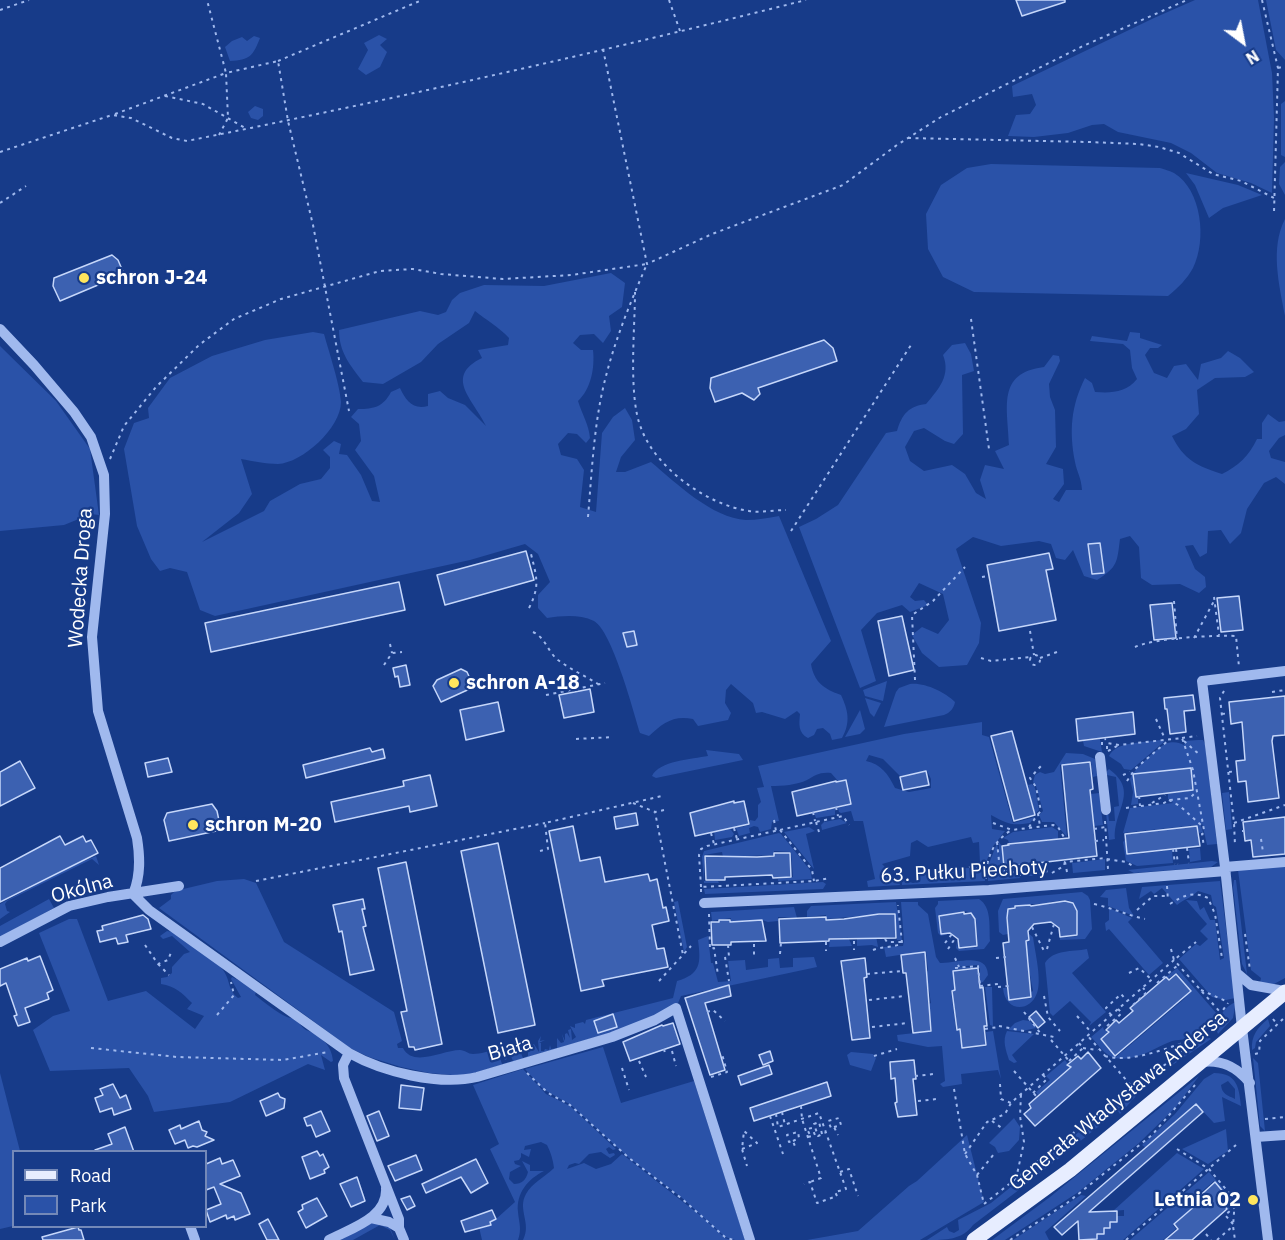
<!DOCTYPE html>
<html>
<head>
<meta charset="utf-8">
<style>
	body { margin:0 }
	#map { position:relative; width:1285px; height:1240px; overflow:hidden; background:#173b89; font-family:"IBM Plex Sans",sans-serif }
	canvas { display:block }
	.legend { position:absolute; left:12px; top:1150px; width:195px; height:78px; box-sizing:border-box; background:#173b89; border:2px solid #7489b8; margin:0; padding:8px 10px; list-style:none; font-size:18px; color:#fff }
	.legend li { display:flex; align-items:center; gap:12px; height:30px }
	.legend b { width:30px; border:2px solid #7489b8 }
	.north { position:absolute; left:1213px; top:12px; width:60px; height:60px; -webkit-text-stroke:4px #173b89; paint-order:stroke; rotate:148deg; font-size:16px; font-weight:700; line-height:24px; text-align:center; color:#fff }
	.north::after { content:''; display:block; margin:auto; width:21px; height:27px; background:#fff; clip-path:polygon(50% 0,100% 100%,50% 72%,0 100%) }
</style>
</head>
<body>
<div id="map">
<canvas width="1285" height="1240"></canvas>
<ul class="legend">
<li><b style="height:8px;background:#e7edff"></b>Road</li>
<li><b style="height:16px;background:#2a52a8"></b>Park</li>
</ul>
<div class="north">N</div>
</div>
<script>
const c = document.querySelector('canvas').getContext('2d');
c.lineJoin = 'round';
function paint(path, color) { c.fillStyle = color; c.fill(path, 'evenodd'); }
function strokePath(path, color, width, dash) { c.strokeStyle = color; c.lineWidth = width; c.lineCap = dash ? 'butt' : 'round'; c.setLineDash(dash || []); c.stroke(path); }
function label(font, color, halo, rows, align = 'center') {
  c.font = font + ' "IBM Plex Sans",sans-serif'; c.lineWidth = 4.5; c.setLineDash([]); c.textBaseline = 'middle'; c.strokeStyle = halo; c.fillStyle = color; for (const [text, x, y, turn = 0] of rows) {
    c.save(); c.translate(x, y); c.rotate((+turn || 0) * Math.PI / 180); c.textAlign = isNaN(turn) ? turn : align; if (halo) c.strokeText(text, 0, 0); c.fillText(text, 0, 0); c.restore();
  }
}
paint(new Path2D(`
	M1195 0H1258L1272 73 1274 118 1272 193 1251 183 1217 173 1191 153 1171 143 1118 132 1104 124 1092 125 1068 133 1034 137 1008 136 1016 115 1030 114 1036 105 1032 94 1013 97 1012 86 1154 18Z
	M1266 0H1285V60L1276 50Z
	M379 35 387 39 380 45 387 52 380 67 366 75 358 69 368 50 364 43Z
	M254 36 260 38C253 56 250 60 230 61L225 47 232 41 242 37 247 41Z
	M1285 101V157L1281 155V104Z
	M255 106 263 109V116L258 120 251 118 248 112Z
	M1285 162V195L1279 184 1280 167Z
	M991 164 1160 168C1164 169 1170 171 1174 173 1202 190 1207 240 1193 268 1187 279 1178 288 1168 296L974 292 943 277 928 249 926 214 941 185 967 168Z
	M1186 173 1238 185 1262 195 1223 208 1209 218 1195 185Z
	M1285 219V316C1279 284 1270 248 1285 219Z
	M611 273 625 283 622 307 609 316 611 331 603 343 594 334 580 335 573 343 581 350H593C595 368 591 389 578 401 582 414 589 425 590 438L586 443 577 434 568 433 558 444 561 455 577 459 584 470 580 507 596 512 602 433 613 417 625 408 632 420 635 440 621 457 616 472H625L651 462C676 483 712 518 746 520 757 520 768 518 779 516L831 641 811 664C814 682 824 689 841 695 848 710 851 722 842 738L832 740 830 734 823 728 817 729 814 735 808 738C798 733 799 724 800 714L797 711 785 719 762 712 756 713 753 703 731 684 726 690 725 703 731 713 728 720 698 726 693 719C673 715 663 723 649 736L640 733C633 710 612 631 594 621 579 614 562 616 547 618L538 608V595L550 582 538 554 525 544 470 560 215 616 200 610 187 572 170 568 160 571 151 559 137 526 124 449 134 423 149 418 148 408 170 378 212 356 265 340 313 332 324 334C329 352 340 385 341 402 341 428 302 463 278 464 266 464 253 461 241 459L252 494 239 513 202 542 264 511 270 501 300 484 321 479 330 468V457L323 450 334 441 341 444 339 454 347 455 361 475 372 501 380 502 374 476 355 450 361 441 359 424 351 417 358 409C374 409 383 407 391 392L400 388C406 401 413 410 428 406V394L440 391 448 398 465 405 486 426C474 400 443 377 482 358L478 350 508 345 509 338C499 327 486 320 475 311L469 323 438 344 421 362 383 384 363 382C350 365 339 352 339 330L420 311 438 315 446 312 452 300 460 293 484 285 544 286Z
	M1130 332 1140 333V338L1162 345 1158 348H1150L1145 355 1154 373 1167 378 1174 366 1186 364 1198 380 1201 364 1221 358 1228 351 1240 358 1254 372 1245 377 1215 378 1197 390 1199 414 1186 429 1172 436C1184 460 1197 466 1222 474 1238 466 1249 456 1257 439H1262V423L1268 414 1279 422 1285 421V435L1279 438 1269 451 1271 458 1285 462V484L1276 477 1264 483 1247 509 1241 533 1230 544 1221 530 1208 531 1207 553 1200 557 1193 545 1185 546 1195 569 1205 577 1206 587 1199 593 1180 584 1152 585 1141 578 1139 547 1130 536 1120 539C1117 562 1118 567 1097 580L1084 576 1073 550 1065 560 1056 558 1051 544 1039 541 1001 546 973 537 956 549 981 623 979 643 967 665 939 667 922 653 912 635 922 627 938 634 949 620 943 594 919 583 910 597 915 601 924 600 928 605 910 612 902 605 877 613 861 630 876 681 860 688 799 527 816 519 838 505 886 433 897 431C902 414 909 406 926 404 939 389 951 375 943 355L952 345 965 343 971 354 974 371 962 375 963 434 954 444 945 441 924 428 914 431 905 447 910 461 924 471 952 465 965 474 976 493 986 499 980 480 985 465 1004 469 995 451 1009 445C1008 408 996 373 1044 367L1053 355 1059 356 1060 361 1049 384 1050 397 1055 410 1056 447 1046 464 1063 469 1064 484 1053 499 1059 502 1066 490H1082C1081 476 1077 473 1075 462 1069 431 1071 406 1085 378L1092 383 1095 392C1111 393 1126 393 1137 379L1132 368 1130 350 1123 344 1090 341 1092 336 1127 341Z
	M0 346 56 401 90 449 99 515 91 514 64 525 0 531Z
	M887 681 883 701 865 696 863 690Z
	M910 684C924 682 945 692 955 702 954 708 950 713 944 715L884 727 896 692 899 688Z
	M865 698 881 703 874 717 870 713Z
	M860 710 865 729 860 734 845 737Z
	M982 722V735L989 737 1013 823 1035 817 1030 823C1011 826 1008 824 991 815L992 829 1005 831 991 849 986 863H980L979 842 973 843 971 837 928 847 917 840 911 843 910 856 882 864 889 871V878L892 881H899L900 885 868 887 867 881 875 879 863 821H854L851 811 841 813 839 812 838 808 852 804 847 780 838 781 831 773C819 772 816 775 807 780 797 785 782 786 771 786L779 821 772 822 771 829 760 832 758 827 754 826 749 828 750 833 739 836 736 828 750 825V820L755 821 758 817V805L761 802 757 788 764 787 758 766 904 734ZM869 755 883 759 900 776 927 771 931 779V788L909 792 895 788C888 774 881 764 866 761Z
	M1100 739 1102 752 1084 746 1083 741Z
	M1160 740 1165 741 1131 770 1124 769 1121 764 1109 756C1116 741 1144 743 1160 740Z
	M1198 740H1203L1205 744 1217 844 1207 845 1202 823 1201 826 1203 832 1199 833 1197 825 1123 833 1130 808 1173 803 1168 799V794L1194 790 1191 768 1133 774 1136 797H1138V804L1131 805 1133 792 1130 779C1133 770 1157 748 1165 744 1171 741 1179 742 1184 745L1185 741Z
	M706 750 739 754 743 760 656 778 652 776C659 761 692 759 708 756Z
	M1066 753 1083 754 1095 759 1097 776 1093 777 1091 761 1060 765 1067 837 1054 822H1042L1039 815 1043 811 1036 786 1033 782 1035 775 1040 772 1045 774 1054 772Z
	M1109 769C1140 792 1113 810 1115 839L1109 840 1106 813 1108 812 1109 821H1115L1114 807 1119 806 1116 777 1107 775 1106 772Z
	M1032 784 1035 788 1039 810 1035 814 1028 785Z
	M1229 792 1232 829 1226 830 1222 793Z
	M1099 793 1103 825 1094 826 1091 794Z
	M831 806 832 809H835V815L816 818 814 813 816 812V810Z
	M840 819 847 823 822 830 821 825 824 822Z
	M729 827 734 834 732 837 715 840 714 830Z
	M809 827 815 831 806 834 814 869 784 832Z
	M1052 827 1058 831V839L1009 843 1008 840 1003 838 1013 832Z
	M779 833 781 834 810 870 812 879 778 881V879L793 877 791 852 774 851V855L723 857 722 852 704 855V881H718L719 883H704L702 857 704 851Z
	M1125 840 1127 855 1172 850 1173 863 1137 866 1126 861 1123 842Z
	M999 842 1001 845 1004 868 1018 866 1019 873 1005 870 1000 863C1001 872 1008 872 1017 873L1020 878 988 881V866L997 843 999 856Z
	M1200 848 1201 860 1190 862 1189 849Z
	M96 856 99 865 92 859 7 901 5 904 7 911 10 912 0 919V904L70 867Z
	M1105 859V870L1073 873 1072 863Z
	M1212 861 1218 862 1211 867 1134 873 1128 870Z
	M1043 864 1044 876H1022L1023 867Z
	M1285 865V978L1274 984 1260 983 1261 978 1251 970 1238 870Z
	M984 867 985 881 902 885V880L913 883 919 882V876L922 871 935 877 937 870Z
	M244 879 256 883 284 942 394 1012 402 1041 397 1044 398 1048H403C413 1068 443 1050 460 1050 465 1050 468 1054 473 1054 481 1054 489 1051 496 1049L497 1051 503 1050 507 1059 505 1060 503 1054 499 1055 502 1064 513 1061 509 1052 510 1046 520 1047 518 1050 516 1048 513 1052 520 1051 523 1058 528 1056V1052L531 1051 528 1048 534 1044 539 1052 538 1041 541 1036 540 1041 545 1040 539 1043H541V1051H544L545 1049 549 1050 550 1045 551 1049 557 1048V1038L561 1043 564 1042 562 1034 565 1041V1034L567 1033 570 1038 568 1030 571 1029 572 1040 576 1037 570 1026 575 1028V1024L583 1022 585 1024 586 1020 673 998 677 981C701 974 701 963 698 940L708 936 711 963H713L718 982 731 981 728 961 745 960 746 970 768 967V959L779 958 780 968 793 967V958L814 957 817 967 681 996 676 1008 626 1028 464 1076 429 1073 401 1067 369 1057 350 1048 159 908 171 899V895L175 891 217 881Z
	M1234 880H1236L1247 974 1242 964 1233 887Z
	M1220 881 1235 998 1226 1000 1212 997 1179 959 1196 944 1200 946 1208 939 1200 931 1207 924 1186 900 1197 901 1200 910 1204 907 1210 920H1215L1220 960 1224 958 1216 907 1213 905 1211 895 1198 891C1191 898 1184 899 1177 905L1162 888 1154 894 1151 891 1139 899 1142 887Z
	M823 882 826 884 823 889 705 894 704 889Z
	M1126 888 1129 908 1134 916 1108 906V898L1100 897 1106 890Z
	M1082 892 1088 896 1090 900 1092 929 1085 939 1060 940V938L1078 936 1077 910 1073 902 1066 900 1050 902V904H1031L1009 908 1008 918H1006L1008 934 1003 935 999 932 998 911 1003 899Z
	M49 899 54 908 0 937V926Z
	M979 899C992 907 989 927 990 941L984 949 959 951 956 948 957 942 958 949 978 947 976 920 972 913 964 911 939 916 941 934H948L941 936 938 933 935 908 938 904V901Z
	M678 901 687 947 684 952 674 902Z
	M896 902 902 940H897L895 913H878V917L862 918 861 916 826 919V915L807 917V911L811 906Z
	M901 902H918V905L928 914 936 957 940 963C956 964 987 951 988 975L983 982 980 983V969L978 965 955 967H978L953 970 955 990 951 991 956 1030H959L962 1049 987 1046 986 1032 993 1031 1001 1079 998 1070 961 1074 962 1084 943 1087 940 1084 945 1081 942 1046 928 1047 898 1041 897 1035 932 1031 929 1004 931 1003 926 972 928 971 926 951 886 957 884 947 903 946 904 941Z
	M794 907 797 918 778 917V921L768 922 762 920 731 922V918L712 921 711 912Z
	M1109 908 1132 918 1128 922 1163 963 1149 975 1109 929 1106 931 1105 923 1109 920Z
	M69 919H77L108 1001 146 991 195 1029 204 1016 187 1009 192 1003C182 993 175 986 161 984V978L167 977 172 973V967L184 954 190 952 172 936 163 939 160 936 167 931 173 932C189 943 211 954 223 970 231 981 227 989 238 998L241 997 231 979 232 977 248 985 256 992 255 995C264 1002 276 1012 287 1017 294 1019 290 1016 296 1020 300 1023 302 1028 306 1030 320 1035 332 1045 333 1061L331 1062 321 1055 325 1070 308 1064 230 1102 154 1112 148 1096 129 1068 50 1071 33 1030 53 1016 70 1011 39 933Z
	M1029 934 1033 937C1035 952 1042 980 1037 993 1030 1013 1005 1012 1003 988H1007L1009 1000 1032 998 1031 992 1033 991 1028 964 1029 963 1025 942 1030 941Z
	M876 936 878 947 872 945 857 946V939Z
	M830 938 849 939 852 946 829 947Z
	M1087 949 1089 958 1072 973 1106 1012 1089 1026 1091 1022 1070 1001 1053 1016 1050 1013 1045 963C1054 949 1072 952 1087 949Z
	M1177 968 1217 1014C1212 1023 1208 1030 1199 1035 1192 1040 1181 1039 1172 1041 1154 1048 1136 1062 1115 1058 1104 1055 1098 1044 1091 1037L1103 1027 1104 1030 1108 1032 1100 1039 1116 1057 1184 999 1191 990 1177 973 1167 979 1166 977Z
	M985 987H992L993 1026 990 1025Z
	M1236 1002 1233 1018 1218 1034 1215 1026C1220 1016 1225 1006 1236 1002Z
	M1268 1019 1270 1026 1256 1042 1255 1048 1252 1050C1251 1036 1257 1028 1268 1019Z
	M1023 1020 1030 1021 1036 1028 1022 1031 1008 1030 1015 1023Z
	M1007 1031 1034 1034 1012 1055 1017 1062 1014 1063 1009 1060C1006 1050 1002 1041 1007 1031Z
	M1208 1037 1211 1039 1168 1068 1203 1038Z
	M603 1047 621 1103 694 1081 745 1240H735L725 1237 681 1197 629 1158 571 1105 543 1089 525 1069Z
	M851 1052 873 1054 876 1058 871 1071 850 1065 847 1055Z
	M1253 1058 1258 1063 1265 1131 1260 1126Z
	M1065 1060 1070 1067 1038 1095 1036 1092 1050 1080 1046 1076Z
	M523 1069 546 1094 570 1106 616 1149 613 1150 609 1147 606 1149 609 1154 614 1153 615 1155 610 1158 601 1152 589 1154 579 1164 575 1163 569 1165 567 1169 584 1163 596 1169 611 1164 622 1154 701 1216 725 1238 731 1240H523C532 1223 517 1210 526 1194 532 1183 545 1177 554 1168 553 1160 551 1153 547 1145L541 1142 525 1146 524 1150 531 1149 529 1157 521 1153V1157L519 1160 514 1161 515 1164 521 1166 510 1172 509 1179 514 1184C522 1184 526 1180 528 1172L522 1161 530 1165V1171H544C528 1179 516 1193 518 1212 519 1223 522 1229 518 1240H482L479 1227 483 1228 491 1225 490 1222 496 1219 515 1202 490 1149 499 1144 473 1085Z
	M0 1073 20 1151 14 1152 13 1226 0 1229Z
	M1214 1073C1237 1073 1239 1087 1241 1106L1222 1097 1225 1121 1214 1123 1196 1104 1175 1122 1174 1127 1169 1132 1166 1130 1146 1148 1142 1145 1175 1114 1204 1079ZM1228 1081 1235 1089V1099C1227 1095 1222 1094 1221 1085Z
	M1199 1076 1176 1107 1139 1143 1077 1193 1005 1240H992L1050 1197Z
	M1142 1089 1120 1114 1118 1111 1024 1186 973 1225C962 1240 946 1240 927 1240L947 1227 949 1231 954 1233 959 1230 958 1220 991 1203 1126 1094Z
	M1014 1118 1020 1127 1019 1140 1009 1151 998 1153 995 1147 989 1143Z
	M1226 1129 1228 1151 1208 1164 1182 1149Z
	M967 1135 984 1202 920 1240H807L858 1231 909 1186 917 1181Z
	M1177 1153 1204 1169 1123 1240H1090L1097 1239V1234L1104 1228H1110V1222H1117V1216H1124V1210L1113 1211Z
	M1209 1172 1233 1200 1232 1206 1228 1210 1225 1206 1231 1200 1214 1181 1191 1201 1195 1205 1173 1225 1176 1229 1163 1240H1130Z
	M1081 1195 1086 1196 1045 1232 1049 1240H1013Z
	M373 1222 390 1228 395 1240 390 1230 380 1225 353 1240H340Z`), '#2a52a8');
const building = new Path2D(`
	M1016 0H1065V2L1022 16Z
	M112 255 118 260 124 274 60 301 53 286 54 278Z
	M824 340 833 348 837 361 758 388 760 394 754 400 742 393 715 402 710 388 711 378Z
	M1100 543 1104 573 1092 574 1088 544Z
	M526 551 534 580 445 605 437 575Z
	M1049 553 1053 569 1046 570 1056 620 999 631 987 565Z
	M399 582 405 610 211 652 205 623Z
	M1239 596 1243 630 1221 632 1217 598Z
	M1172 603 1176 638 1154 640 1150 605Z
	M902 616 914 670 889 676 878 621Z
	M634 631 637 645 627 647 623 633Z
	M406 665 410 685 400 687 398 676 395 677 393 668Z
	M461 669 467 672 474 687 441 702 433 686 437 680Z
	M590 689 594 712 564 718 559 695Z
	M1193 695 1195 710 1184 711 1186 732 1170 734 1167 709H1165L1164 698Z
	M1285 696V735L1273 736 1272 741 1279 798 1248 802 1246 781 1238 782 1236 761 1245 760 1242 722 1231 724 1229 702Z
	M498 702 504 731 466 740 460 710Z
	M1133 712 1135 734 1078 741 1076 719Z
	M1012 731 1035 815 1014 821 991 736Z
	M370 748 372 752 383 749 385 758 306 778 303 765Z
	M168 758 172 772 148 777 145 763Z
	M20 761 35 788 0 806V772Z
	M1090 762 1093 789 1090 790 1097 856 1004 867 1002 846 1009 845 1008 844 1069 838 1062 765Z
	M1191 768 1193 790 1136 797 1133 774Z
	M926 771 929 785 903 790 900 777Z
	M430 775 437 806 410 812 409 806 335 822 331 802 404 786 403 781Z
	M846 780 851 804 797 816 792 792 836 781V782Z
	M734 801V803L744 801 749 824 695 836 690 813Z
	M212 804 217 811 221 830 169 841 164 820 167 813Z
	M636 813 638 825 616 829 614 817Z
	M1285 817V854L1253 857 1251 840 1245 841 1243 822Z
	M573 826 580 861 600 857 605 882 648 874 650 881 657 879 663 908 666 907 669 921 652 925 657 949 664 948 668 967 602 980 604 986 581 991 549 831Z
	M1197 826 1200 846 1127 854 1125 834Z
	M60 836 65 845 83 836 86 842 91 840 98 853 0 902V868Z
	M498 843 535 1025 498 1033 461 851Z
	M774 853H790L791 877 773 878 772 875 725 877V880H706L705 856 757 857 774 856Z
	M406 862 442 1044 415 1050 414 1047H409L401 1012 407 1011 378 868Z
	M363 899 365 909H362L366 926 363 927 374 970 350 975 342 931 339 932 333 905Z
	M1065 901 1073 903 1077 911V935L1060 937 1059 928 1051 922 1034 924 1028 931 1029 940 1026 941 1031 997 1009 1000 1003 943 1009 942 1007 918 1008 909 1015 908V906L1030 905 1031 906Z
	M964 912V914L971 913 975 919 977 946 959 948 958 939 950 933 941 934 939 916Z
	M879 914H895L896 938 829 939V941L780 943 779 919 826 917V920L844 919Z
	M143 915 148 919 151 929 126 935 128 942 118 944 116 938 100 942 97 931 103 930 102 926Z
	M719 920H730V922L762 920 766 941 731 942V945H712L711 922H719Z
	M925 952 931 1031 913 1033 906 973H903L901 955Z
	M40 956 53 990 47 993 49 999 25 1008 30 1022 18 1026 14 1016 17 1015 6 983 0 986V969L27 958 28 961Z
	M865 958 867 977 864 978 870 1038 852 1040 841 961Z
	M978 968 980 988 983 987 987 1026H984L986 1045 962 1048 960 1029 957 1030 952 991 955 990 953 971Z
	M1176 974 1191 991 1115 1056 1101 1039 1109 1032 1106 1030 1116 1020 1119 1023 1133 1011 1130 1008 1166 977 1169 980Z
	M729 985 731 996 705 1003 725 1070 710 1075 685 998Z
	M1036 1011 1045 1022 1038 1028 1029 1017Z
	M613 1014 617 1027 598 1033 594 1021Z
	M673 1023 680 1044 630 1061 623 1042 662 1025 663 1026Z
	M770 1051 773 1061 763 1065 759 1055Z
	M1088 1052 1101 1068 1035 1126 1024 1114 1031 1108 1029 1104 1071 1067 1067 1065 1078 1056 1081 1059Z
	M914 1060 916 1079H913L917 1115 898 1117 895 1103 897 1102 895 1078 891 1079 890 1062Z
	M769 1065 772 1074 741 1085 738 1076Z
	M827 1082 831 1096 754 1121 750 1108Z
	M113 1084 120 1098 126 1095 131 1109 114 1115 112 1108 100 1112 95 1098 103 1095 100 1089Z
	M401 1085 424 1088 421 1110 399 1108Z
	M278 1093 280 1097 285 1099 284 1108 266 1116 260 1101Z
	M1196 1104 1203 1112 1089 1212 1117 1211V1222H1110V1228H1104V1234H1097V1239L1079 1240 1078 1221 1062 1235 1054 1227Z
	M321 1111 330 1131 316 1137 311 1125 307 1126 304 1118Z
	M379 1111 389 1136 377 1141 367 1116Z
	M199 1121 202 1130 207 1132 205 1136 214 1140 197 1147 193 1146 188 1148 185 1140 175 1144 169 1130 180 1125 181 1129Z
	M125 1127 134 1152H95V1150L112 1144 108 1134Z
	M317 1151 320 1156 323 1154 329 1167 324 1170 325 1173 310 1179 302 1157Z
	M416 1155 422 1170 395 1181 388 1166Z
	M220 1158 222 1164 233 1160 240 1176 220 1184 241 1193 250 1214 235 1220 234 1216 227 1219 226 1215 210 1222 206 1210 221 1204 214 1187 206 1190V1164Z
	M476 1159 488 1183 471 1193 461 1177 426 1193 422 1184Z
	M357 1177 365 1201 351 1207 340 1184Z
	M1215 1182 1230 1200 1224 1205 1227 1209 1192 1240H1165L1178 1229 1174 1224 1196 1205 1193 1202Z
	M410 1196 415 1206 407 1210 401 1199Z
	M317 1198 327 1216 306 1228 298 1212 303 1209 302 1205Z
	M492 1210 496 1219 490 1222 491 1225 465 1232 461 1221Z
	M268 1219 279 1240H267L259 1224Z
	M78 1227 79 1230H81L84 1240H43L42 1237Z`);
paint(building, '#3c61b1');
strokePath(building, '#c6d7fa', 1.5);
strokePath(new Path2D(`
	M669 0 680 31
	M1262 0 1278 68 1274 213
	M0 10 29 0
	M603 49 647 264 712 234 843 185 897 145 941 117 1083 46 1187 0
	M278 61 422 0
	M1278 68 1285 66
	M165 96 203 104 247 129
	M115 114 226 73 207 0
	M219 135 228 118 226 73 278 61 288 121 313 225 349 411
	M908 138 1089 142 1139 144 1159 147 1179 153 1213 174 1241 181 1274 198
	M0 152 112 115 131 118 172 138 187 141C395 99 601 52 806 0
	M0 203 26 186
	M635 292C635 328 628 396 641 428 656 469 708 505 749 511 761 513 774 510 786 510
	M971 319 989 449
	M110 459 124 426 156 387 199 345 234 319 281 299 380 271 413 269 441 274 503 279 571 275 647 264
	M588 517C592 470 594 421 606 376 616 337 631 301 647 264
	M791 531 911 345
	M982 577 989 576
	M1214 597 1219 635
	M1174 601 1177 640
	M529 608C540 586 537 578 531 554
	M1030 631 1034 655
	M533 632C546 638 547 651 558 660 570 669 585 676 598 684
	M1194 638 1214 601
	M390 644 392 653
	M1135 647C1154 638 1214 635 1236 636L1239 667
	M1030 660a5 5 0 1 1 10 0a5 5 0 1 1-10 0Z
	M981 658 991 661 1031 657
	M1040 658 1057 652
	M384 665 392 653 402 652
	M915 680 912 615 933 601 965 567
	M1224 691 1220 698 1234 823 1235 845
	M1272 692 1285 690
	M546 695 605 683
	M1222 714 1230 713
	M1156 719 1165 739
	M1182 738 1197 736
	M576 739 613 737
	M1184 741 1200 755
	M1102 745V740L1106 739
	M1107 749V743L1119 745 1182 738 1193 770 1204 830V833L1202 834 1204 847
	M1108 751 1119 745
	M1229 772 1237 771
	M1123 775 1130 772
	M1127 781 1135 769 1170 739
	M1139 796 1140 806
	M1169 800 1180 806 1202 826
	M633 803 655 812
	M1152 803 1165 795
	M836 807 838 816
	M1126 808 1164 803 1169 800 1190 798 1196 792
	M664 810 655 812 683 955
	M813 812 815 821
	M1038 814 1041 811 1036 787 1030 778 1041 766
	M774 820 776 831
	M1105 821 1108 869
	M816 822 819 832
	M993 823 1012 830 1053 825 1058 827 1065 839
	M1234 823 1285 805
	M1029 827 1038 814 1040 826
	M734 828 737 839
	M1094 829 1105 827
	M780 830 812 870 814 881
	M1242 831H1244
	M711 833 714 844
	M1261 839 1263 852
	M1095 841 1104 840
	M997 842 999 861 1003 870 1018 873 1021 876
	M1187 848 1189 863
	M1173 849 1175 864
	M1176 849 1178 864
	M540 851 548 849 545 823 662 796
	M1107 859 1126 862 1135 867
	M1045 862 1047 875
	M1019 864 1021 876
	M939 869 986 866
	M1067 872 1065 862 1106 858
	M1052 873 1064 866 1065 861
	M986 879C986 858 993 842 1010 831
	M256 881 545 823
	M1167 886 1168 901
	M701 887 699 855 701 849 707 846 843 816 849 825
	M701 892V887L814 881 830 878
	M1094 904C1112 908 1127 915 1145 919
	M1170 904C1184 895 1193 891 1208 898L1215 914 1222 958
	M1137 910 1153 896H1167
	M709 914 710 949 714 948 718 975
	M1032 927 1044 951
	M1245 934 1250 970
	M885 939 887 942H903
	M854 941V950
	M826 942V951
	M945 943 952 934
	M754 944V955
	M145 945 158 964 168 960 172 950
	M728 945 729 957
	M948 949 956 937
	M1047 949 1054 924
	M1171 949 1174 960 1196 942
	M873 950C883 946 894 948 902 943L898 905
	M780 954 781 943
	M725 957 729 981
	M955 958 959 967
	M996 958 1006 957
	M158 964 169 975
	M955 968 978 966 980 986
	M1129 973 1139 968 1151 979
	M867 974 902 971
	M659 981 691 946
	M1157 983 1178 965
	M980 986 998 984
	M998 987 1009 986
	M1201 990 1228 1002
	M1044 996 1048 1017 1060 1031
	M869 1000 905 996
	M1133 1005 1147 992 1143 988
	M707 1012 713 1010 725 1021
	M1024 1012 1041 1034
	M217 1015 234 995 231 982
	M1111 1015 1106 1008 1121 994 1127 1001
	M1077 1016 1091 1032
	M1273 1019 1277 1024
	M999 1026 1054 1037
	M1107 1026 1122 1013 1118 1009
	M872 1027 908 1023
	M985 1029 998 1027
	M1051 1040 1070 1062
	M91 1048 177 1057 283 1060 328 1052
	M1083 1048 1098 1050
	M664 1049 665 1053
	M672 1051 676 1066
	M1255 1054 1259 1053 1260 1041 1285 1017
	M874 1056 897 1049
	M1105 1056C1133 1064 1171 1046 1198 1038
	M639 1061 646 1077
	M1069 1061 1083 1048 1079 1043
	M622 1068 629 1090
	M1014 1071 1037 1097
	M527 1073 548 1093 570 1105 629 1158 681 1198 725 1237 733 1240
	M915 1076 934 1074
	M711 1077 727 1072 722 1054 720 1055
	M1000 1084 1001 1099 1011 1103
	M954 1089 965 1154 977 1175 984 1204 1125 1092 1134 1089 1087 1035
	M1134 1089 1209 1030 1228 1003
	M1033 1093 1047 1079 1043 1075
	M918 1101 937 1099
	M801 1106 802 1119 821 1178 810 1182
	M782 1112 785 1125
	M776 1114 778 1127 819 1113 846 1189 835 1192 837 1196 817 1203 810 1182 804 1184
	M770 1116 783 1154
	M1265 1119 1285 1117
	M992 1121 1003 1129
	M834 1127 841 1125 839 1118 828 1121 831 1128 834 1127 838 1135
	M822 1134 819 1122 814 1124 818 1136 825 1133
	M808 1137 815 1135 812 1128 807 1129 811 1137
	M793 1141 799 1138 798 1132 787 1135 789 1142 793 1141 796 1149
	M742 1149 757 1143 744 1131 742 1149 747 1166
	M1177 1149 1209 1169 1235 1200 1233 1226
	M965 1154 987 1122 1005 1114 1011 1103 1021 1094 1174 960 1220 1012
	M840 1172 849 1169 858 1196
	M977 1175 994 1154
	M1016 1179 1024 1142 1020 1116 1021 1094
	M1235 1200 1242 1198
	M1233 1224 1225 1215 1235 1207
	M1206 1234 1211 1240
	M1010 1240 1067 1203 1152 1135 1195 1085
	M1126 1240 1236 1145
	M1217 1240 1233 1226 1235 1240`), '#a0b9ee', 2, [3, 4.5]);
strokePath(new Path2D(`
	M0 329 34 365 74 412 91 437 104 475 105 514 92 637 98 711 137 838C140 857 141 876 133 894
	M1100 757 1106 810
	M1225 867 1285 862
	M133 894 149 910 349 1053C383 1072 439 1086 477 1077L612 1037 655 1020 676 1008 750 1240
	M704 903 989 890 1226 871
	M0 942 69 906 108 897 179 886
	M1238 974 1251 985 1285 991
	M349 1053 343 1065 344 1078 399 1219V1228L404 1240
	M1201 1062C1222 1059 1237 1067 1250 1083
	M1256 1137 1285 1135
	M371 1218 389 1222 399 1228
	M190 1226 195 1240
	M329 1240C351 1228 388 1218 386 1188
	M1268 1240 1242 1028 1225 867 1202 681 1285 671`), '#a0b9ee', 10);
strokePath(new Path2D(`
	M974 1240 1070 1170 1285 992`), '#e7edff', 15);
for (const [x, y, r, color] of [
	[84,278,6,"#ffe55d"],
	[454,683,6,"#ffe55d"],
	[193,825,6,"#ffe55d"],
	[1253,1200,6,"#ffe55d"]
]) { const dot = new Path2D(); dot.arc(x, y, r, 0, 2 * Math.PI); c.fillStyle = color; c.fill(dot); strokePath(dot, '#173b89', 2); }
label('bold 20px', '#fff', '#173b89', [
	["schron J-24",96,278],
	["schron A-18",466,683],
	["schron M-20",205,825],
	["Letnia 02",1241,1200,"right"]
], 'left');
label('20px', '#fff', '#173b89', [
	["Wodecka Droga",81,578,-86],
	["63. Pułku Piechoty",964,872,-3],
	["Okólna",82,889,-15],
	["Biała",510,1049,-16],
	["Generała Władysława Andersa",1118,1101,-39]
]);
</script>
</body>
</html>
